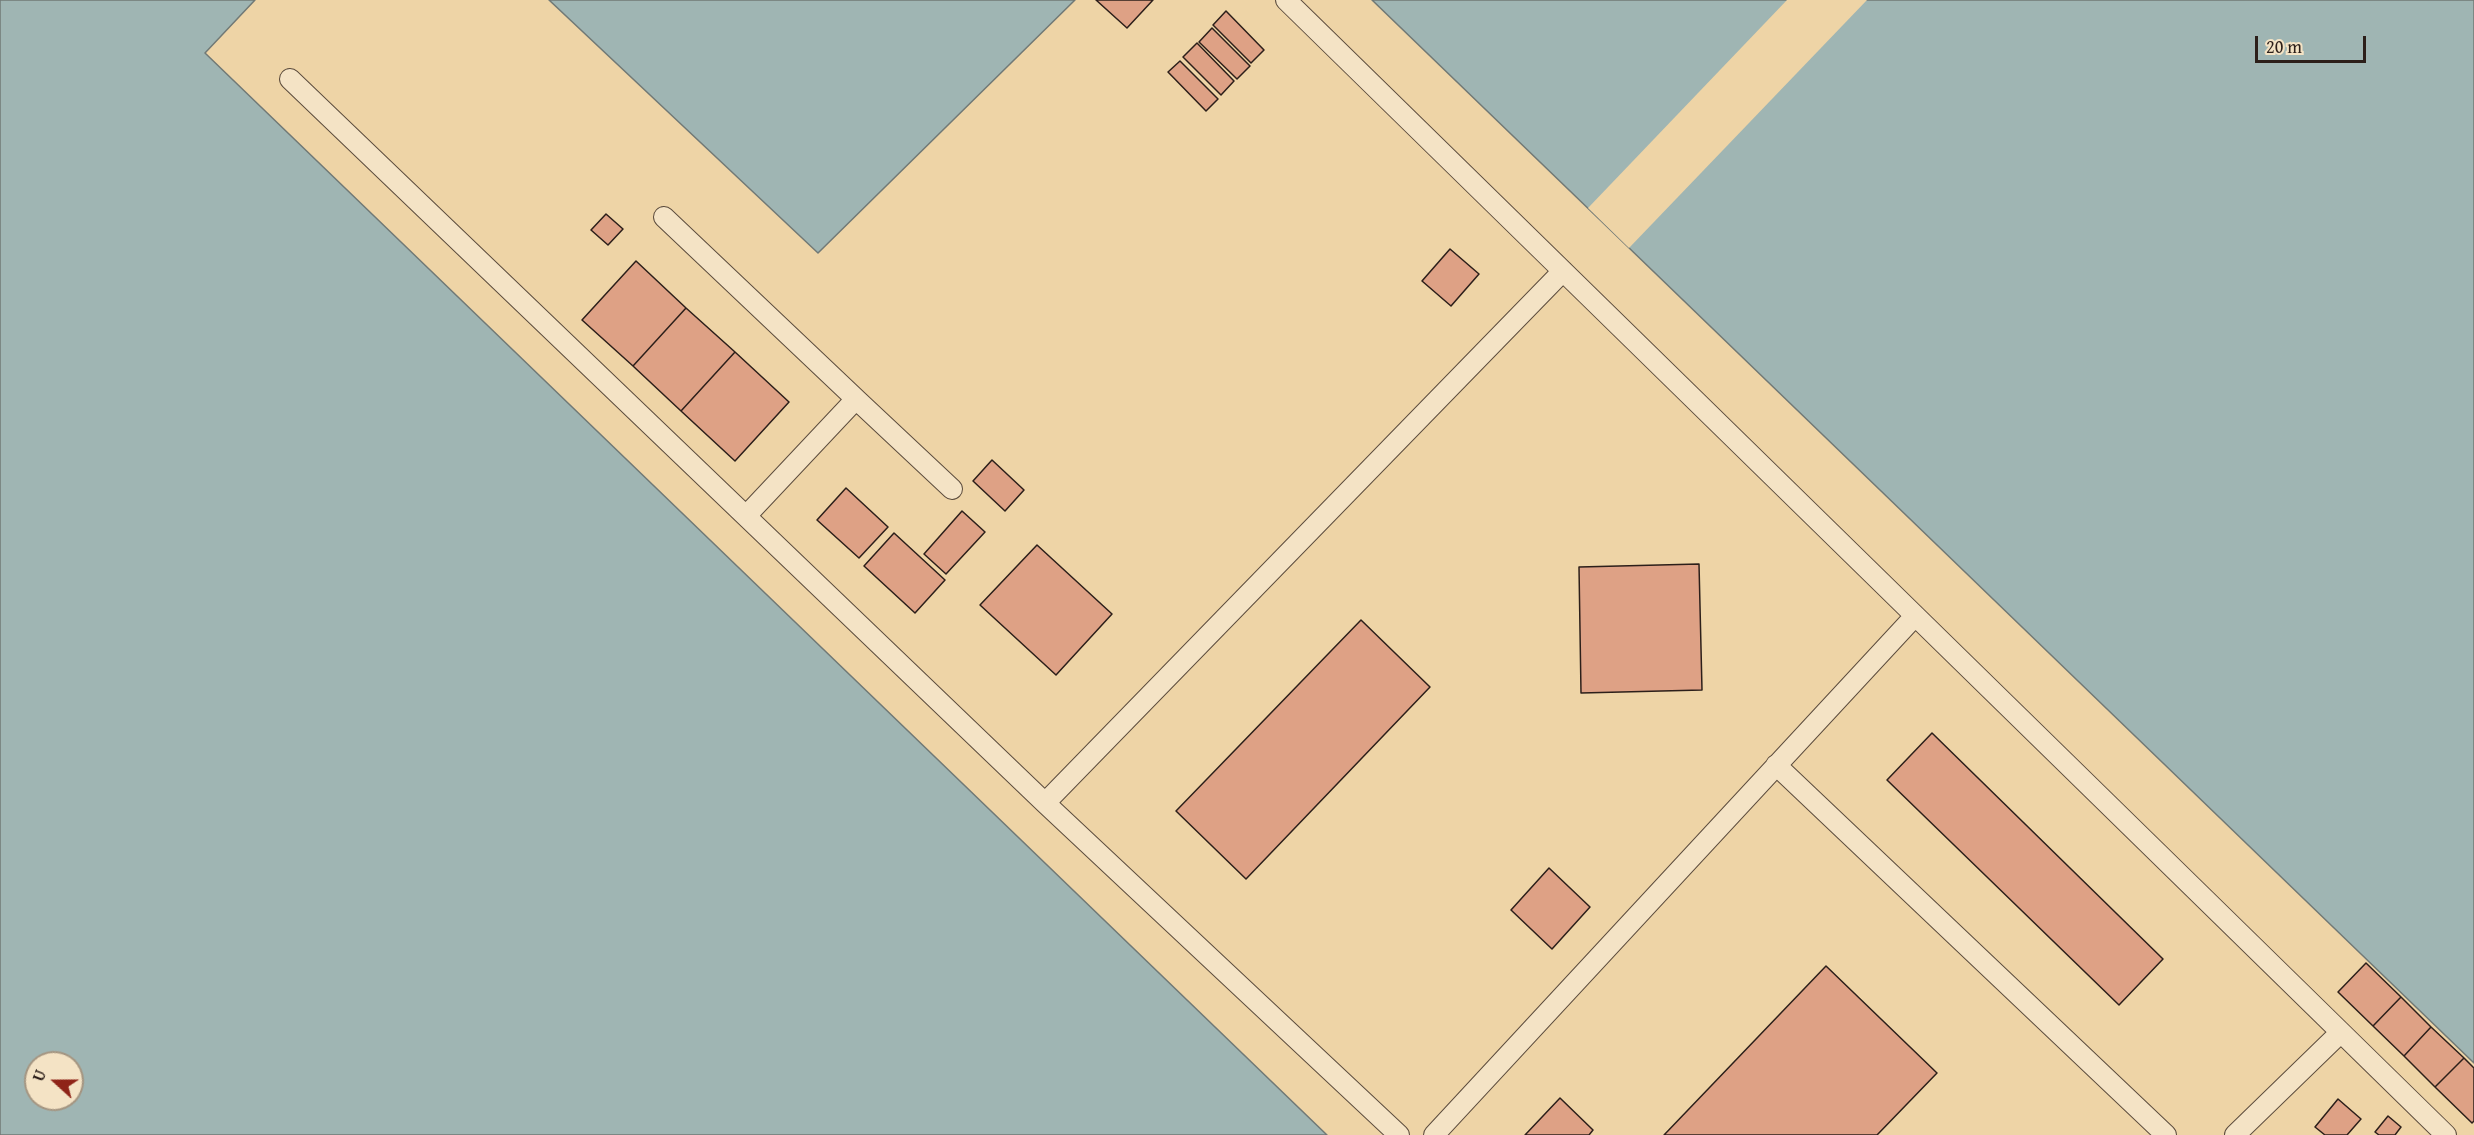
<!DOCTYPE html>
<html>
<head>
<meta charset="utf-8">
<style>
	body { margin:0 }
	#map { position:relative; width:2474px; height:1135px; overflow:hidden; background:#eed4a6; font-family:"Gentium Book Plus",serif }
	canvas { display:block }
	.north { position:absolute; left:24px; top:1051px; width:60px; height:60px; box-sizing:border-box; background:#f4e3c5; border:2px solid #a49581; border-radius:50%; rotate:291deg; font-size:16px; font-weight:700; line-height:24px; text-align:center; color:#2c1f1a }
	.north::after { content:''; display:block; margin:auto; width:21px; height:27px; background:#8f2418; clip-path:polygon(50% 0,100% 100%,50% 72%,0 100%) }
	.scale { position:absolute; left:2255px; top:36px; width:111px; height:27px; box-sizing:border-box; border:3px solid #2c1f1a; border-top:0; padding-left:8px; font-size:18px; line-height:21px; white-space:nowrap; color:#2c1f1a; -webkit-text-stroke:4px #f4e3c5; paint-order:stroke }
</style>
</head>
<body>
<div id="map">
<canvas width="2474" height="1135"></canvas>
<div class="north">U</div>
<div class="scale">20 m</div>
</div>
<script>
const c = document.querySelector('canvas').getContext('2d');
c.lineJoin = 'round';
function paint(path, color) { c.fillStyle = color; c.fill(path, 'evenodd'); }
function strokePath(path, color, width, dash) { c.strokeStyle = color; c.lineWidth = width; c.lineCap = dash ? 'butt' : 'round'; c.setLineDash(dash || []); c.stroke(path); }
const water = new Path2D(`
	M0 0H255L205 53 1327 1135H0ZM36 1063H72V1099H36Z
	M549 0H1075L818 253Z
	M1372 0H2474V1063Z`);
paint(water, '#9fb5b3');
strokePath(water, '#717976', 1.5);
paint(new Path2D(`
	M1787 0H1867L1629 248 1588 208Z`), '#eed4a6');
const building = new Path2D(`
	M1096 0H1153L1127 28Z
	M1226 11 1264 50 1251 63 1213 25Z
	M1212 28 1250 66 1237 79 1199 42Z
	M1197 43 1234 81 1221 95 1183 57Z
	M1180 61 1218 99 1206 111 1168 72Z
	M606 214 623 229 608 245 591 230Z
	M1450 249 1479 274 1451 306 1422 281Z
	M636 261 686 308 633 366 582 320Z
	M686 308 735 352 681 411 633 366Z
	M735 352 789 402 735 461 681 411Z
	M992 460 1024 490 1005 511 973 481Z
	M846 488 888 527 859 558 817 520Z
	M962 511 985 532 946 574 924 554Z
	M894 533 945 580 915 613 864 566Z
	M1037 545 1112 614 1056 675 980 605Z
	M1699 564 1702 690 1581 693 1579 567Z
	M1361 620 1430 687 1246 879 1176 811Z
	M1932 733 2163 959 2119 1005 1887 780Z
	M1549 868 1590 907 1552 949 1511 910Z
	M2366 963 2401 997 2373 1026 2338 992Z
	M1826 966 1937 1073 1877 1135H1664Z
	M2401 997 2431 1027 2404 1056 2373 1026Z
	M2431 1027 2464 1058 2435 1087 2404 1056Z
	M2464 1058 2474 1068V1121L2472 1123 2435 1087Z
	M1560 1098 1593 1130 1589 1135H1525Z
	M2338 1099 2361 1119 2347 1135H2325L2315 1127Z
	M2388 1116 2401 1127 2395 1135H2379L2375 1132Z`);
paint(building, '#dea185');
strokePath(building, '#2c1f1a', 1.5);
const service = new Path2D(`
	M1286 0 2446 1135
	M290 79 1045 803 1399 1135
	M664 217 856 399 746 516
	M856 399 952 489
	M1776 765 2166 1135
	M1045 803 1563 271
	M1434 1135 1915 616
	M2235 1135 2340 1033`);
strokePath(service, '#5c4c3d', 22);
strokePath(service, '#f4e3c5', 20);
</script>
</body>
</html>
